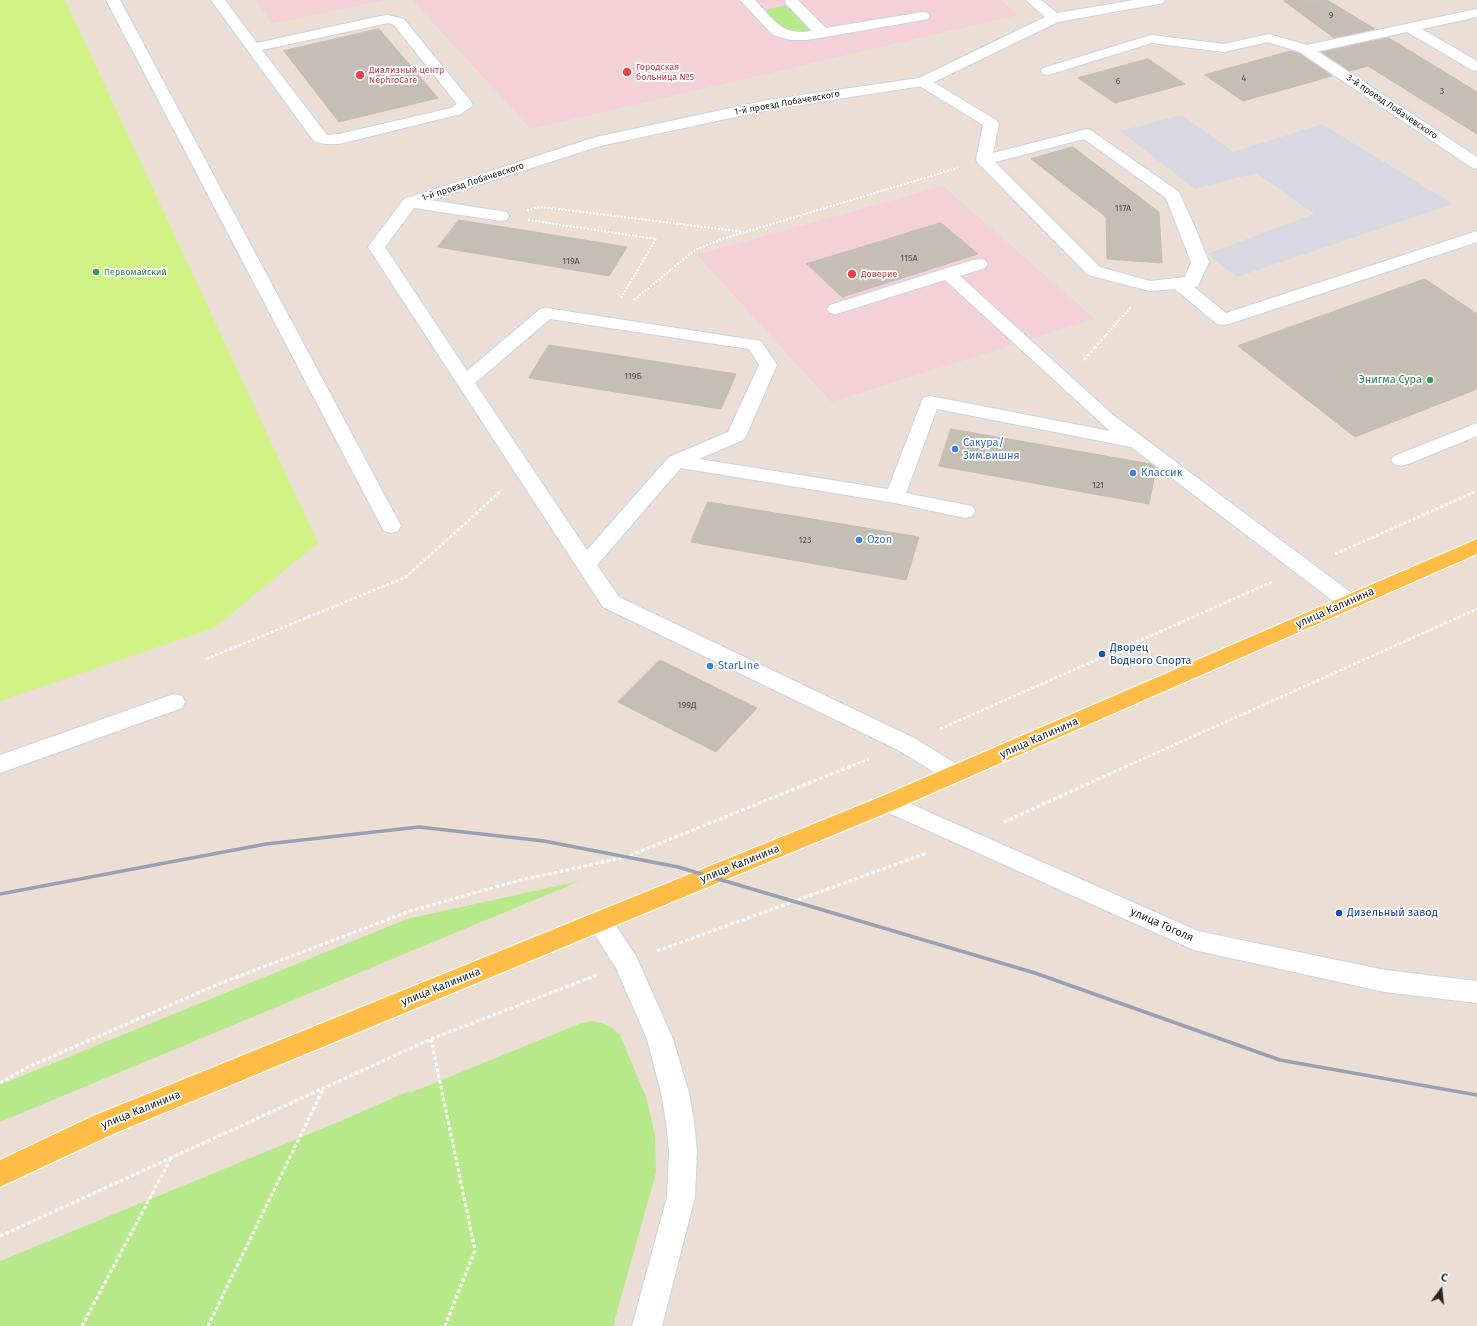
<!DOCTYPE html>
<html>
<head>
<meta charset="utf-8">
<style>
	body { margin:0 }
	#map { position:relative; width:1477px; height:1326px; overflow:hidden; background:#ebdfd5; font-family:"Fira Sans",sans-serif }
	canvas { display:block }
	.north { position:absolute; left:1421px; top:1270px; width:40px; height:40px; -webkit-text-stroke:3px #fff; paint-order:stroke; rotate:15deg; font-size:11px; font-weight:700; line-height:16px; text-align:center; color:#262626 }
	.north::after { content:''; display:block; margin:auto; width:14px; height:18px; background:#262626; clip-path:polygon(50% 0,100% 100%,50% 72%,0 100%) }
</style>
</head>
<body>
<div id="map">
<canvas width="1477" height="1326"></canvas>
<div class="north">С</div>
</div>
<script>
const c = document.querySelector('canvas').getContext('2d');
c.lineJoin = 'round';
function paint(path, color) { c.fillStyle = color; c.fill(path, 'evenodd'); }
function strokePath(path, color, width, dash) { c.strokeStyle = color; c.lineWidth = width; c.lineCap = dash ? 'butt' : 'round'; c.setLineDash(dash || []); c.stroke(path); }
function label(font, color, halo, rows, align = 'center') {
  c.font = font + ' "Fira Sans",sans-serif'; c.lineWidth = 3.5; c.setLineDash([]); c.textBaseline = 'middle'; c.strokeStyle = halo; c.fillStyle = color; for (const [text, x, y, turn = 0] of rows) {
    c.save(); c.translate(x, y); c.rotate((+turn || 0) * Math.PI / 180); c.textAlign = isNaN(turn) ? turn : align; if (halo) c.strokeText(text, 0, 0); c.fillText(text, 0, 0); c.restore();
  }
}
paint(new Path2D(`
	M1182 115 1233 152 1322 124 1453 204 1237 277 1207 254 1314 214 1256 173 1195 189 1120 131Z`), '#d9d8e2');
paint(new Path2D(`
	M256 0H386L272 24Z
	M412 0H1001L1018 15 531 129Z
	M943 186 1095 319 831 402 697 255Z`), '#f4d1d7');
paint(new Path2D(`
	M786 5 787 6 812 32C788 35 781 26 765 10Z
	M580 881 0 1122V1083L7 1082 407 919Z
	M591 1021 602 1023 611 1027 620 1035 646 1097 655 1135 656 1173 613 1326H0V1261L343 1120 409 1091 410 1093 579 1024Z`), '#b7e98a');
paint(new Path2D(`
	M0 0H65L318 543 214 628 0 701Z`), '#d1f284');
const building = new Path2D(`
	M1327 0 1375 29 1334 38 1284 1Z
	M379 29 438 98 339 122 284 51Z
	M1389 38 1477 92V134L1368 66 1350 71 1322 52Z
	M1291 51 1300 54 1332 76 1243 101 1205 75Z
	M1148 59 1185 84 1115 103 1078 78Z
	M1073 147 1159 212 1162 263 1107 259 1106 217 1031 159Z
	M459 220 535 232 627 247 609 276 438 247Z
	M941 223 978 254 842 297 807 264Z
	M1425 279 1477 314V389L1355 437 1238 346Z
	M549 345 640 359 736 374 721 409 529 378Z
	M951 429 1151 464 1156 468 1149 504 939 466Z
	M708 502 812 519 919 537 906 580 691 542Z
	M660 660 757 708 716 752 618 702Z`);
paint(building, '#c5beb5');
strokePath(building, '#c6bbaf', 1);
const lane = new Path2D(`
	M106 0H120L401 526 398 531 391 533 384 531 381 526Z
	M211 0H225L257 43 380 16 388 15 404 19 469 99 473 105 461 114 339 144C329 144 322 145 313 140ZM388 23 394 25 457 104 451 108 339 134 327 135 262 50Z
	M740 0H755C774 20 781 36 812 31L786 4 785 0H798L826 28 923 12 928 13 930 16 928 19 923 20 807 40H791L773 35Z
	M1477 9V17L1422 29 1477 61V71L1472 70 1407 32 1306 54 1268 42 1224 52 1152 43 1048 75 1043 74 1041 71 1043 68 1151 35 1224 44 1269 34 1307 45Z
	M923 78 928 79 996 120 999 123 993 153 1087 129 1092 131 1179 192 1194 225 1209 262 1198 286 1194 287 1226 313 1477 231V242L1229 324 1223 325 1217 324 1175 289 1150 291 1088 275 978 163 976 160 983 125 918 85 916 82 918 79ZM1084 139 1166 198 1191 262 1185 277 1150 281 1100 267 995 162Z
	M410 197 501 211 507 212 509 216 507 220 501 221 414 208 385 247 467 371 540 309 546 308 761 341 777 365 746 436 743 440 699 459 888 489 923 398 930 396 1110 431 945 280 836 314 830 313 827 309 830 305 973 260 979 259 985 260 988 264 985 268 960 276 1113 415 1357 597 1360 602 1357 607 1349 609 1341 607 1131 447 937 409 906 493 972 506 975 511 972 516 965 518 895 503 681 468 597 565 619 597 914 738 963 768 967 774 963 780 955 783 947 780 898 750 603 607 368 247 404 199ZM550 319 749 349 759 365 728 432 669 457 587 550 475 383Z
	M1477 423V436L1408 464 1401 466 1394 464 1391 460 1394 456Z
	M174 694 182 696 185 702 182 708 0 773V755Z
	M600 912 609 915 636 956 673 1039 689 1093 694 1121 697 1151 695 1197 662 1326H632L667 1197 669 1151 666 1121 661 1093 647 1039 616 968 587 922 591 915Z`);
const street = new Path2D(`
	M1026 0H1041L1057 13 1134 0H1165L1163 3 1158 4 1058 22 928 85 768 110 600 146 416 205 410 207 404 205 402 202 404 199 596 137 768 100 919 78 1045 17Z
	M1306 46 1311 47 1477 157V169L1471 167 1301 53 1299 50 1301 47Z`);
const secondary = new Path2D(`
	M888 794 1198 931 1385 970 1477 981V1003L1385 992 1194 950 880 809 876 803 880 797Z`);
const primary = new Path2D(`
	M1477 539V554L896 809 113 1134 0 1187V1160L93 1116 880 797Z`);
strokePath(lane, '#cbd2e2', 2);
strokePath(street, '#cbd2e2', 2);
strokePath(secondary, '#cbd2e2', 2);
strokePath(primary, '#fff', 2);
strokePath(new Path2D(`
	M527 210 541 207 744 232
	M528 220 656 239 621 298
	M634 300 695 250 722 239 958 168
	M1106 335 1131 307`), '#fff', 2, [2, 1.5]);
strokePath(new Path2D(`
	M1084 360 1107 334
	M1335 554 1477 491
	M206 659 406 577 502 490
	M940 729 1272 582
	M848 767 869 759
	M1125 767 1477 609`), '#fff', 2.5, [3, 2]);
strokePath(new Path2D(`
	M1004 822 1127 766
	M657 951 927 853
	M431 1039 475 1250 445 1326
	M0 1083 28 1067 221 983 410 911 517 881 626 857 851 766
	M0 1236 431 1039 597 975
	M82 1326 171 1158
	M208 1326 323 1089`), '#fff', 3, [3.5, 2.5]);
paint(lane, '#fff');
paint(street, '#fff');
paint(secondary, '#fff');
paint(primary, '#ffbd47');
strokePath(new Path2D(`
	M0 894 266 844 419 827 544 841 678 867 1035 973 1280 1060 1477 1095`), '#98a0b3', 3.5);
for (const [x, y, r, color] of [
	[627,72,5,"#e0444e"],
	[360,75,5,"#e0444e"],
	[96,272,4,"#2e9e5b"],
	[852,274,5,"#e0444e"],
	[1430,380,4,"#2e9e5b"],
	[955,449,4,"#3f7fe0"],
	[1133,473,4,"#3f7fe0"],
	[859,540,4,"#3f7fe0"],
	[1102,654,4,"#1a4fb4"],
	[710,666,4,"#3f7fe0"],
	[1339,913,4,"#1a4fb4"]
]) { const dot = new Path2D(); dot.arc(x, y, r, 0, 2 * Math.PI); c.fillStyle = color; c.fill(dot); strokePath(dot, '#fff', 1.5); }
label('9px', '#4e4c4a', null, [
	["9",1331,15],
	["4",1244,78],
	["6",1118,81],
	["3",1442,91],
	["117А",1123,208],
	["115А",909,258],
	["119А",571,261],
	["119Б",633,376],
	["121",1098,485],
	["123",805,540],
	["199Д",687,705]
]);
label('9px', '#be3a42', '#fff', [
	["Городская",636,67],
	["больница №5",636,77],
	["Диализный центр",369,70],
	["NephroCare",369,80],
	["Доверие",861,274]
], 'left');
label('9px', '#262626', '#fff', [
	["1-й проезд Лобачевского",787,103,-10],
	["3-й проезд Лобачевского",1392,107,34],
	["1-й проезд Лобачевского",473,182,-18]
]);
label('9px', '#27864d', '#fff', [
	["Первомайский",104,272]
], 'left');
label('11px', '#27864d', '#fff', [
	["Энигма Сура",1422,380]
], 'right');
label('11px', '#366cbe', '#fff', [
	["Сакура/",963,443],
	["Зим.вишня",963,456],
	["Классик",1141,473],
	["Ozon",867,540],
	["StarLine",718,666]
], 'left');
label('11px', '#262626', '#fff', [
	["улица Калинина",1335,608,-24],
	["улица Калинина",1039,738,-24],
	["улица Калинина",740,864,-22],
	["улица Гоголя",1162,925,24],
	["улица Калинина",441,987,-22],
	["улица Калинина",141,1110,-22]
]);
label('11px', '#164399', '#fff', [
	["Дворец",1110,648],
	["Водного Спорта",1110,661],
	["Дизельный завод",1347,913]
], 'left');
</script>
</body>
</html>
